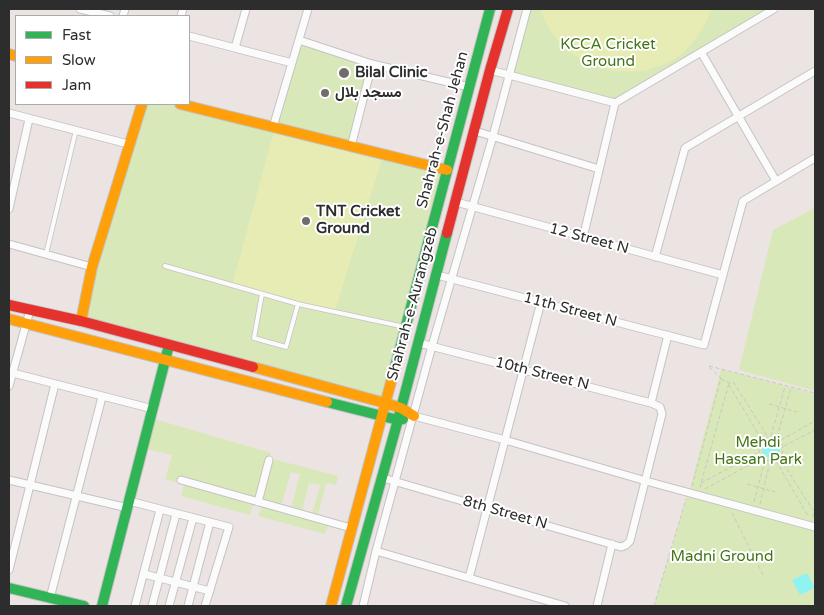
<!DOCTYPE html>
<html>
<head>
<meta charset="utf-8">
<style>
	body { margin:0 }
	#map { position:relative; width:824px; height:615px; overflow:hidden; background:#ebe4e2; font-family:"Varela Round",sans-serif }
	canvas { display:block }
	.frame { position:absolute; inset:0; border:10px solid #2d2d2d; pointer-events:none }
	.legend { position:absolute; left:15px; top:15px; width:175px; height:90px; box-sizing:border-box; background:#fff; border:1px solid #ababab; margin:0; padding:6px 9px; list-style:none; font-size:15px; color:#2d2d2d }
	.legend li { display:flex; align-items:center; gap:10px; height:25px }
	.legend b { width:25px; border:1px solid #ababab }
</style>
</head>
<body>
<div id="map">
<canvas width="824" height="615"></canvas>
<div class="frame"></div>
<ul class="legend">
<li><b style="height:6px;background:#30b455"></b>Fast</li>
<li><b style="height:6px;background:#ff9f0a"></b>Slow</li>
<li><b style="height:6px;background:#e5322d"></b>Jam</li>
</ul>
</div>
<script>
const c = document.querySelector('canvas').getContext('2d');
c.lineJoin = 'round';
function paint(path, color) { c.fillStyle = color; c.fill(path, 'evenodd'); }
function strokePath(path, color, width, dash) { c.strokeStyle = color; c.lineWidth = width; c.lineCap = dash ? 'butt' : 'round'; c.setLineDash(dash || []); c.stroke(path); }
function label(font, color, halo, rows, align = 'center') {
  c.font = font + ' "Varela Round",Vazirmatn,sans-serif'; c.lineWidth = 4; c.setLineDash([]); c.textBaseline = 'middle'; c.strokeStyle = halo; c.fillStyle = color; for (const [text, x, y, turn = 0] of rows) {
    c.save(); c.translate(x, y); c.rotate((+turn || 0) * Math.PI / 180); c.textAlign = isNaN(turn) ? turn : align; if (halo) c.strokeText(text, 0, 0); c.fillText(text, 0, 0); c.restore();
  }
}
paint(new Path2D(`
	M527 9H774L615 103 511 73Z
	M298 39 372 64 351 147 449 172 386 403 80 323 140 104H189L273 126Z
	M815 208V391L739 370 773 230Z
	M721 369 815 394V519L813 526 689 493Z
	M151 418 271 453 250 515 181 496 184 484 165 479 172 455 143 448Z
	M273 459 338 476 336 485 326 483 318 515 312 514 320 485 309 483 302 511 291 508 300 474 291 472 281 506 261 501Z
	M687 496 815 531V606H654Z
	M262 507 329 523 325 534 258 516Z`), '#d9e8b8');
paint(new Path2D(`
	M541 9H712C706 23 699 36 688 48 643 93 558 70 541 9Z
	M275 127 383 156 334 314 232 286Z`), '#e7ecb5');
paint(new Path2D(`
	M762 449a9 9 0 1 1 18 0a9 9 0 1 1-18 0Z
	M807 573 815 588 800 595 792 580Z`), '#8ff3f2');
const lane = new Path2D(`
	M46 254 76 130
	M165 266 298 304 405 327
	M262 294 254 338 286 347 298 304`);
const street = new Path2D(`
	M80 9 110 16
	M123 16 125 9
	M181 16 183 9
	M189 36 292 63
	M299 40 372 64 469 87
	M235 48 246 9
	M701 52 776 181
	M490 70 615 103 774 9
	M9 113 128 144
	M273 127 308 9
	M475 131 599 169
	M351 147 372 64
	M456 202 723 275
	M9 209 29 119
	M583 238 615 103
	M9 244 92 267
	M655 257 685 148 815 71
	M437 275 704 345 743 201 815 158
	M9 372 153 409
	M9 386 30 310
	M651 403 668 335
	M414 416 505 440 646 481 815 527
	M383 478 621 547 626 545 630 541 662 414 660 407 651 403 419 343
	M9 480 128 508
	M181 480 351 528
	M129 501 229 527 205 606
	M258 502 269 460
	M376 551 565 606
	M9 570 55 384
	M144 574 210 591
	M469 578 541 302
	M50 598 102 397
	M135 606 160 510
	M152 606 176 514
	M169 606 193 518
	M188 606 210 522
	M363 606 376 551 432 346 493 136 527 9
	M597 606 612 544`);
const fast = new Path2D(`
	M395 367 490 9
	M327 402 398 420 403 419
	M9 588 84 606
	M102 606 169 345
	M346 606 398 420 447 233`);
const slow = new Path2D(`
	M9 54 16 56
	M180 104 447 170
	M9 319 327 402
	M81 321 92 267 142 104
	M253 367 385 403 401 408 414 416
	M331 606 395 367`);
const jam = new Path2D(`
	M447 233 490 70 508 9
	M9 305 81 321 253 367`);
strokePath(lane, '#c4c3c4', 5.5);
strokePath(street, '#c4c3c4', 9);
strokePath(fast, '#c4c3c4', 12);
strokePath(slow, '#c4c3c4', 12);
strokePath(jam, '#c4c3c4', 12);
strokePath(new Path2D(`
	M709 366 815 393
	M721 379 729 383H734L768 437
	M729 385 762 440
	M769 404 797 412
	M771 436 785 387
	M759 449a12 12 0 1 1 24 0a12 12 0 1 1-24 0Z
	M777 437 791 388
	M781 440 815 421
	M784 446 815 430
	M780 458 814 512 812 518 811 517
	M776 461 808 516
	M701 483 759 452
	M747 484 775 492
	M692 486 721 378 708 366
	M701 487H700L729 383
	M705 489 762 458
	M754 502 765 460
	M760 504 770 462
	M732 513 764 577
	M654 606 686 499`), '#c8c7c6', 1, [4, 2.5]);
strokePath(lane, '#fcfbfb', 4);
strokePath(street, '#fcfbfb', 7);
strokePath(fast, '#30b455', 10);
strokePath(slow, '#ff9f0a', 10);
strokePath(jam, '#e5322d', 10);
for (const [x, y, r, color] of [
	[344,73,6,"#706d6c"],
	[325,93,5,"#706d6c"],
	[306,221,5,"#706d6c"]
]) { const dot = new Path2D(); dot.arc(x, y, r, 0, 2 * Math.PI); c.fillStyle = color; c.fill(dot); strokePath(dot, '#fff', 2); }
label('15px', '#427314', '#fff', [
	["KCCA Cricket",608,45],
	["Ground",608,62],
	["Mehdi",758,443],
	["Hassan Park",758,460],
	["Madni Ground",722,557]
]);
label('bold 15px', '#2d2d2d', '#fff', [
	["Bilal Clinic",355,73],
	["مسجد بلال",335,93],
	["TNT Cricket",316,212],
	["Ground",316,229]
], 'left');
label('15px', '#2d2d2d', '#fff', [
	["Shahrah-e-Shah Jehan",443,130,-75],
	["12 Street N",589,239,15],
	["Shahrah-e-Aurangzeb",413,304,-75],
	["11th Street N",570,310,15],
	["10th Street N",542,374,14],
	["8th Street N",505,513,16]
]);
</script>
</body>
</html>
